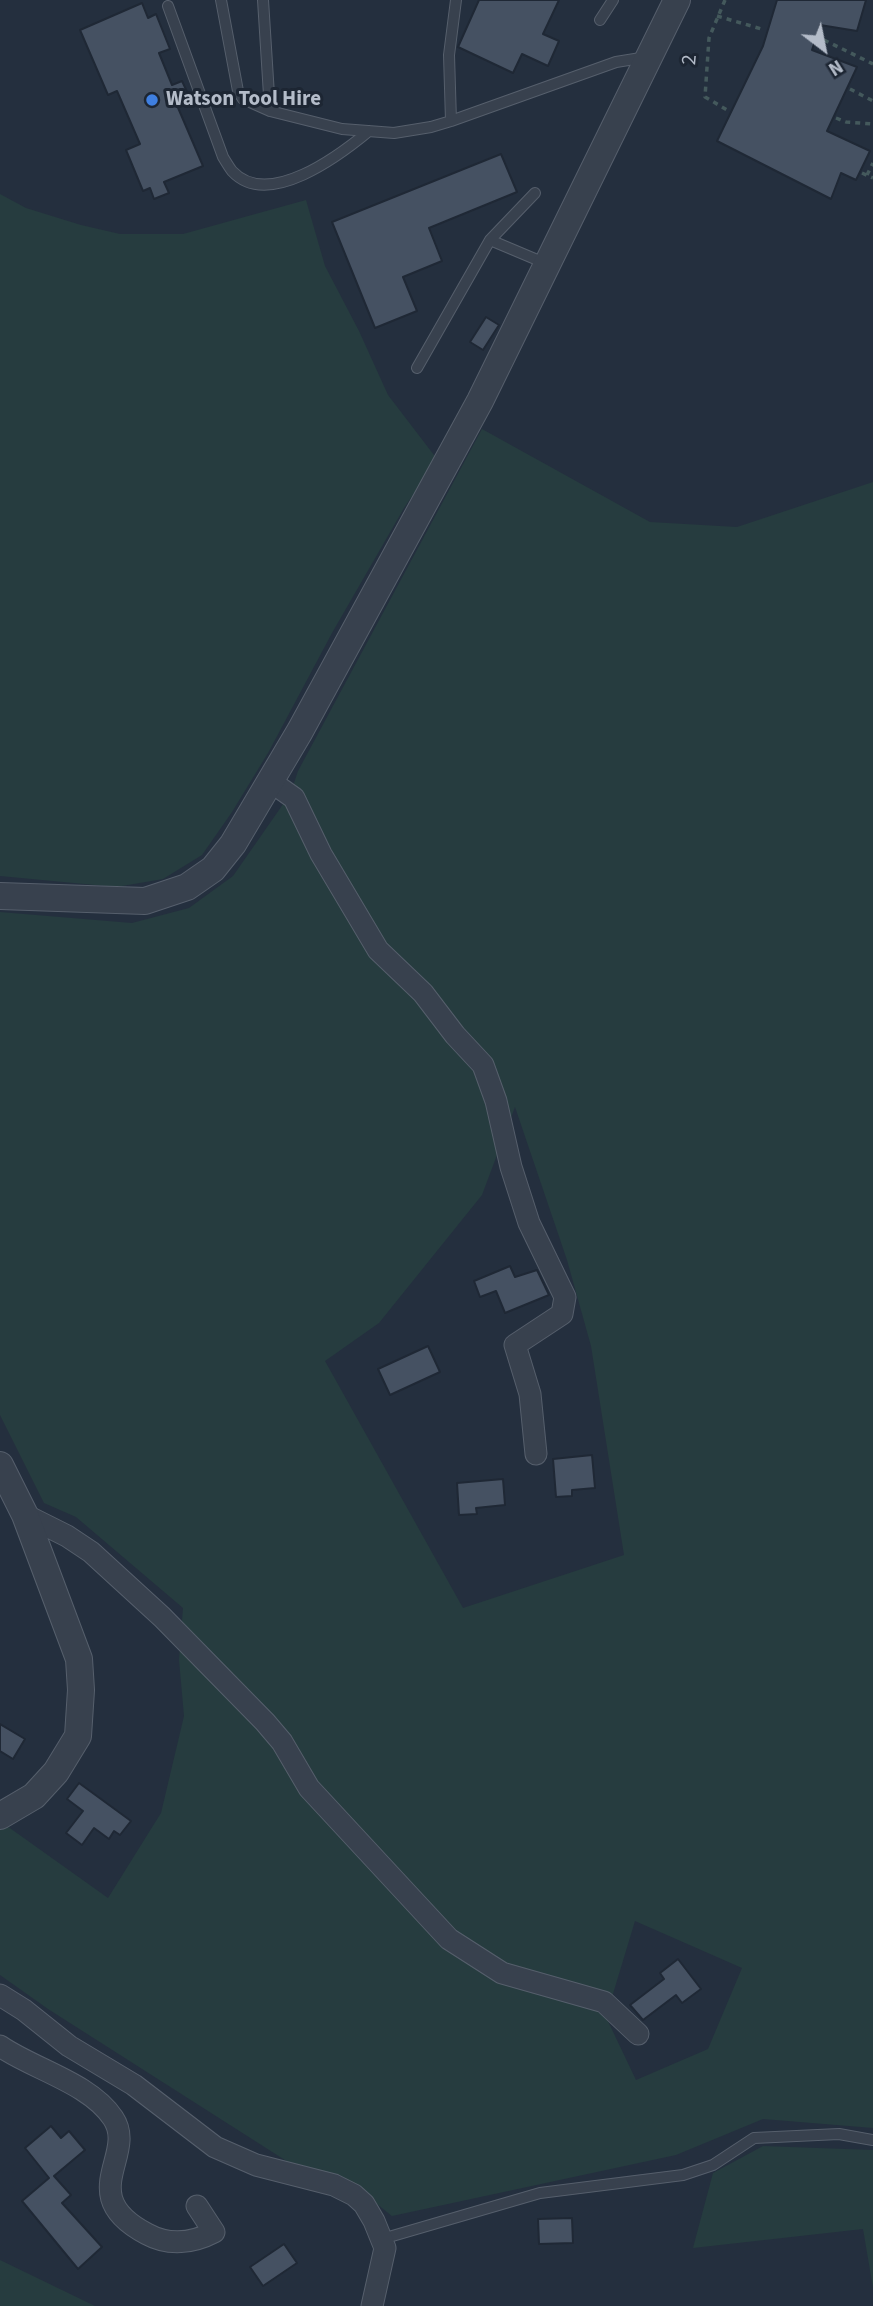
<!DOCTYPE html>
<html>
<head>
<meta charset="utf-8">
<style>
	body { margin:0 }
	#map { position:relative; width:873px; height:2306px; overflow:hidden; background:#242f3e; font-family:"Source Sans 3",sans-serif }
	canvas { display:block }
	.north { position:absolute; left:789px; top:14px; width:70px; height:70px; -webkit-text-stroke:5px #1d2633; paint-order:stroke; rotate:148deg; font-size:19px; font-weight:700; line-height:28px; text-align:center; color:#b4bcc9 }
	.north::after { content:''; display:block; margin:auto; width:24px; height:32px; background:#b4bcc9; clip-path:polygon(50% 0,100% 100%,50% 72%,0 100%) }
</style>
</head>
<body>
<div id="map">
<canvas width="873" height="2306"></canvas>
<div class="north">N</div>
</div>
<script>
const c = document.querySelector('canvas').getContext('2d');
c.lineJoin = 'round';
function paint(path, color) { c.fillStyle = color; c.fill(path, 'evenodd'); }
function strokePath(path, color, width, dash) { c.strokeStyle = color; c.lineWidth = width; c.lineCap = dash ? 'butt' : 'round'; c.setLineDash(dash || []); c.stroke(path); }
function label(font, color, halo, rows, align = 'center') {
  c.font = font + ' "Source Sans 3",sans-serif'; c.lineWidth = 6; c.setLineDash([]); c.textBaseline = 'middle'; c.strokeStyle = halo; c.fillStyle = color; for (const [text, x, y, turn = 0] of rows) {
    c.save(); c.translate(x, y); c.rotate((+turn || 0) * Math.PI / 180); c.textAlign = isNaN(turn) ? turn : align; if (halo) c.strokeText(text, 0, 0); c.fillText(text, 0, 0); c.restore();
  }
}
paint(new Path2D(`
	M0 194 26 208 81 225 120 234H183L306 200 325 266 359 331 388 395 437 459 404 508 332 633 268 753 232 812 202 855 163 879 116 887 0 876Z
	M482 429 650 522 737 527 873 482V2128L763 2119 676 2155 392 2216 343 2177 288 2162 48 2009 0 1975V1829L7 1826 108 1898 161 1813 184 1716 179 1660 183 1608 76 1517 44 1503 0 1415V912L132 923 189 908 233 876 279 810 291 792 298 771ZM515 1107 567 1260 591 1346 624 1555 463 1608 325 1361 379 1323 482 1195ZM635 1921 742 1968 708 2049 636 2080 606 2017Z
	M763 2146 873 2150V2288L863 2229 693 2248 713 2173Z
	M0 2260 95 2306H0Z`), '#263c3f');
const building = new Path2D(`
	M479 0H559L543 34 559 41 548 66 522 54 513 73 458 47Z
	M777 0H866L857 31 820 25 812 50 857 67 827 131 870 151 856 180 841 173 831 199 717 141 763 46Z
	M142 3 148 18 156 14 170 49 159 53 172 85 182 81 190 98 176 103 203 166 164 182 169 193 154 199 150 188 143 191 126 150 140 144 117 91 108 95 80 30Z
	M501 154 517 192 429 228 442 261 403 277 417 311 375 328 332 222Z
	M486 317 499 325 483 350 470 342Z
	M510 1266 515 1277 537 1270 549 1295 505 1313 496 1291 480 1297 474 1281Z
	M428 1346 440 1372 390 1395 378 1369Z
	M592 1455 595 1488 572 1490V1496L556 1497 553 1459Z
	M503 1479 505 1505 476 1508 477 1514 459 1515 457 1483Z
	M0 1724 25 1739 13 1759 0 1751Z
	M79 1783 131 1821 120 1835 114 1831 109 1839 94 1828 82 1845 66 1833 83 1811 67 1799Z
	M678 1959 701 1989 682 2003 676 1995 643 2020 630 2005 664 1979 660 1973Z
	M51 2126 61 2138 69 2131 85 2150 54 2176 71 2195 62 2203 102 2247 78 2269 22 2201 49 2178 25 2148Z
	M572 2218 573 2243 539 2244 538 2219Z
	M284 2244 297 2263 263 2286 250 2267Z`);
paint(building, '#455162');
strokePath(building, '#1f2835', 2);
const service = new Path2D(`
	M221 0 238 91 243 99 270 111 342 129 394 133 431 127 451 121 616 62 647 57
	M263 0 270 111
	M168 6 223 157C226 162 229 167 232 171 268 210 340 155 369 131
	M600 20 613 0
	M451 121 449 55 456 0
	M490 240 547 264
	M417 368 490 240 535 193
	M382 2239 540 2193 683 2175 713 2165 754 2138 839 2134 873 2140`);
const minor = new Path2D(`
	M270 781 294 798 321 854 378 950 423 993 455 1035 483 1065 496 1101 511 1167 529 1223 565 1297 562 1314 515 1345 530 1394 536 1454
	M25 1515 67 1536 91 1552 162 1617 265 1722 282 1742 309 1788 449 1939 502 1973 604 2002 638 2034
	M0 1995 24 2010 69 2046 134 2085 215 2147 256 2165 334 2185 354 2195 364 2204 374 2221 385 2248 372 2306
	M0 2046C33 2069 90 2083 113 2118 138 2155 73 2195 147 2234 169 2246 193 2243 214 2232L197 2206`);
const tertiary = new Path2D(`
	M0 896 145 901 187 887 213 869 233 844 300 731 480 401 677 0
	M0 1465 25 1515 79 1659 81 1690 78 1736 56 1772 34 1796 0 1816`);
strokePath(service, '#565f6c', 12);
strokePath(minor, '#565f6c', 23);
strokePath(tertiary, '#565f6c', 28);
strokePath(new Path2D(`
	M725 0 709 38 705 97 729 111
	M717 16 765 30
	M824 40 873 64
	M850 89 873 101
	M836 118 846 122 873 124
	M862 173 873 178
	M867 175 873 163`), '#44595c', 3.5, [5, 5]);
strokePath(service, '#38414e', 10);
strokePath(minor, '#38414e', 21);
strokePath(tertiary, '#38414e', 26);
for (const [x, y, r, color] of [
	[152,100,7,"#3f7fe0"]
]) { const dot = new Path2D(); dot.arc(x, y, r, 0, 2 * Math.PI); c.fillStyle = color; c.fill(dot); strokePath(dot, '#1d2633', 2.5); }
label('21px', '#b4bcc9', '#1d2633', [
	["2",691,60,-85]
]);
label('bold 21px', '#b4bcc9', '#1d2633', [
	["Watson Tool Hire",166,100]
], 'left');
</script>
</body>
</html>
